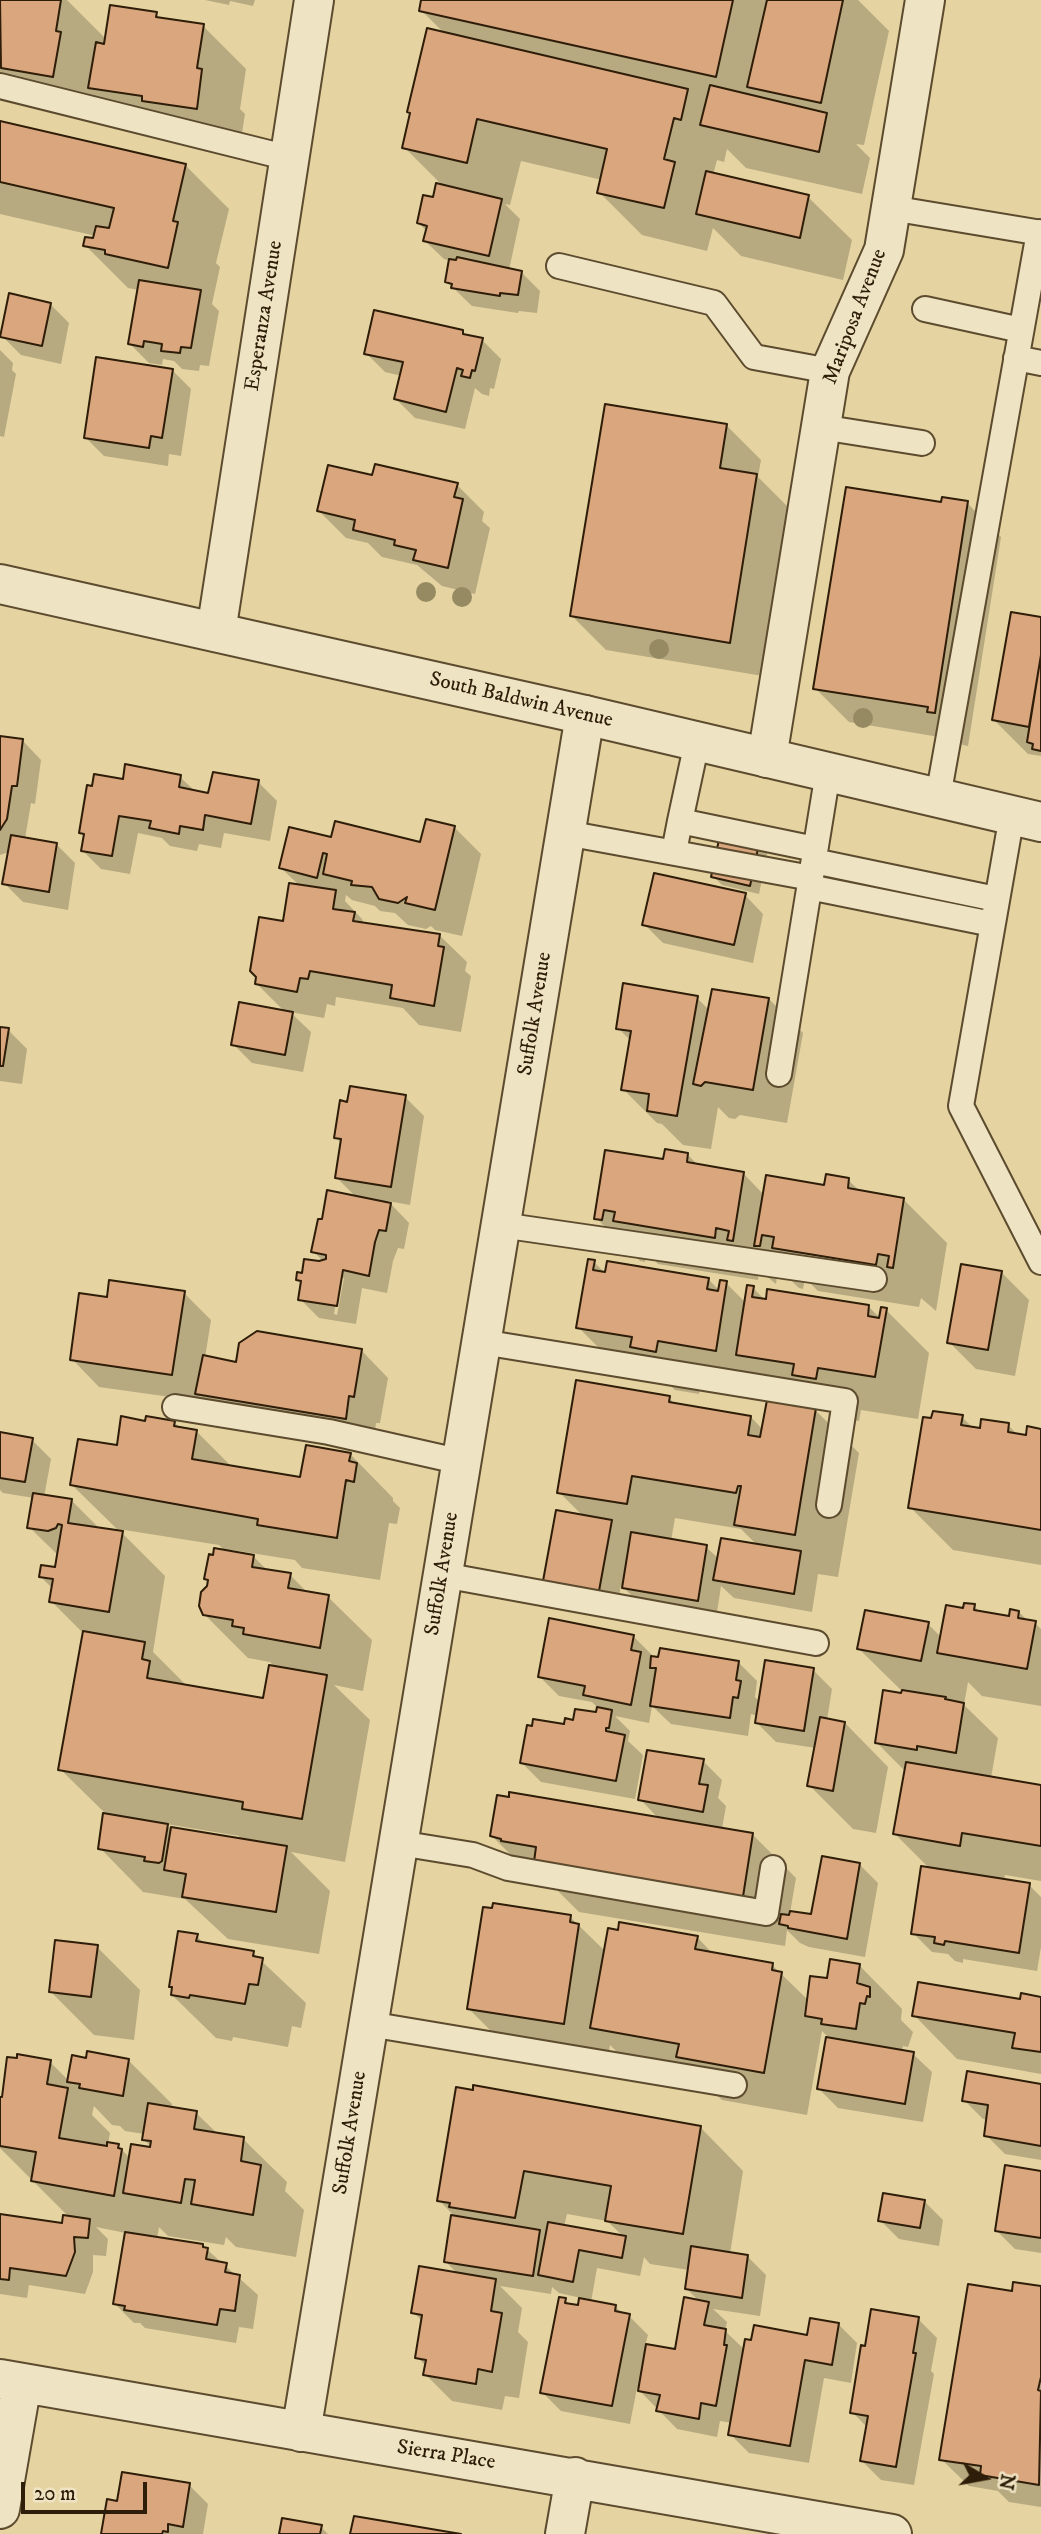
<!DOCTYPE html>
<html>
<head>
<meta charset="utf-8">
<style>
	body { margin:0 }
	#map { position:relative; width:1041px; height:2534px; overflow:hidden; background:#e5d4a1; font-family:"IM FELL DW Pica",serif }
	canvas { display:block }
	.north { position:absolute; left:950px; top:2443px; width:70px; height:70px; -webkit-text-stroke:5px #eee3c2; paint-order:stroke; rotate:100deg; font-size:19px; font-weight:700; line-height:28px; text-align:center; color:#2e1d08 }
	.north::after { content:''; display:block; margin:auto; width:24px; height:32px; background:#2e1d08; clip-path:polygon(50% 0,100% 100%,50% 72%,0 100%) }
	.scale { position:absolute; left:21px; top:2482px; width:126px; height:32px; box-sizing:border-box; border:4px solid #2e1d08; border-top:0; padding-left:9px; font-size:21px; line-height:24px; white-space:nowrap; color:#2e1d08; -webkit-text-stroke:5px #eee3c2; paint-order:stroke }
</style>
</head>
<body>
<div id="map">
<canvas width="1041" height="2534"></canvas>
<div class="north">N</div>
<div class="scale">20 m</div>
</div>
<script>
const c = document.querySelector('canvas').getContext('2d');
c.lineJoin = 'round';
function paint(path, color) { c.fillStyle = color; c.fill(path, 'evenodd'); }
function strokePath(path, color, width, dash) { c.strokeStyle = color; c.lineWidth = width; c.lineCap = dash ? 'butt' : 'round'; c.setLineDash(dash || []); c.stroke(path); }
function label(font, color, halo, rows, align = 'center') {
  c.font = font + ' "IM FELL DW Pica",serif'; c.lineWidth = 7; c.setLineDash([]); c.textBaseline = 'middle'; c.strokeStyle = halo; c.fillStyle = color; for (const [text, x, y, turn = 0] of rows) {
    c.save(); c.translate(x, y); c.rotate((+turn || 0) * Math.PI / 180); c.textAlign = isNaN(turn) ? turn : align; if (halo) c.strokeText(text, 0, 0); c.fillText(text, 0, 0); c.restore();
  }
}
paint(new Path2D(`
	M0 0H67L106 39 156 14 161 20 203 26 246 69 240 109 245 114 239 152 133 131 100 97 96 120 0 98Z
	M205 0H255L253 6 230 1 229 5Z
	M423 0H858L889 31 864 145 856 144 870 158 862 194 746 168 727 149 724 162 717 160 713 175 808 197 852 240 843 280 741 256 713 228 707 251 642 235 599 192 602 180 521 161 510 205 505 204 520 219 509 270 521 272 540 291 537 313 519 311 518 313 472 306 447 282 451 261 444 259 425 241 427 232 419 223 444 187 404 147 445 34 421 10Z
	M0 123 185 165 229 209 216 263 220 267 212 304 219 311 209 366 200 365 199 371 182 369 174 361 163 359 162 365 149 363 130 344 139 290 128 288 85 245 96 236 0 214Z
	M50 304 69 323 61 364 21 355 2 336Z
	M463 332 467 336 482 340 501 359 494 389 490 388 489 396 482 394 475 388 465 429 415 418 396 399 402 376 385 372 366 353Z
	M0 350 13 363 12 370 16 374 4 437 0 436Z
	M172 370 191 389 181 456 169 454 168 466 104 456 85 437Z
	M727 426 761 460 758 477 791 510 763 676 606 650 572 616Z
	M374 477 457 485 484 512 482 521 490 528 475 594 442 586 417 565 382 557 368 543 346 538 319 511Z
	M967 503 1001 537 968 746 963 745 957 740 849 722 815 688 942 504Z
	M1041 619V756L1028 754 994 720Z
	M0 737 23 741 41 760 35 804 31 803 25 839 56 844 75 863 68 910 23 902 4 883 9 852 0 855Z
	M180 777 197 793 210 795 258 782 277 801 270 841 224 833 221 848 199 844 197 851 170 846 162 838 138 833 130 874 101 869 82 850 85 837 81 832 124 781Z
	M454 827 481 854 462 936 435 930 431 926 426 929 408 925 395 913 380 911 375 906 352 900 346 895 345 901 362 919 364 924 439 935 467 962 465 971 471 976 461 1032 419 1025 403 1008 336 997 335 1006 327 1004 324 1018 290 1012 311 1032 303 1072 252 1063 233 1044 286 1013 257 984 300 886 281 868 332 839 421 844Z
	M723 832 768 850 759 894 722 885 713 876Z
	M745 895 763 914 753 963 663 943 644 924Z
	M697 998 710 1011 769 999 803 1033 787 1123 740 1115 735 1119 729 1118 718 1107 711 1149 683 1145 662 1124 657 1123 623 1089 631 1041 618 1028Z
	M0 1028 8 1030 27 1049 22 1084 0 1081Z
	M405 1097 424 1116 410 1205 388 1201 409 1223 404 1249 398 1248 393 1261 387 1293 362 1288 356 1324 319 1318 300 1299 302 1284 298 1280 323 1261 313 1251 357 1198 337 1178 342 1144 336 1137 349 1104ZM340 1278H344L337 1315 334 1314Z
	M607 1152 665 1161 687 1154 699 1166 743 1173 764 1195 825 1187 848 1180 861 1192 903 1199 947 1243 936 1311 921 1298 919 1307 818 1291 805 1278 803 1289 799 1288 778 1268 776 1284 759 1270 758 1280 658 1264 647 1252 645 1262 640 1261 596 1218Z
	M594 1262 607 1275 709 1280 720 1291 726 1283 746 1303 753 1288 767 1302 869 1307 881 1319 886 1310 929 1353 918 1419 861 1410 859 1421 838 1418 824 1404 701 1384 699 1394 675 1390 663 1378 622 1371 578 1327Z
	M1002 1273 1029 1300 1015 1376 976 1369 949 1342Z
	M184 1293 211 1320 205 1358 237 1364 361 1350 388 1378 380 1423H376L373 1445 225 1421 200 1396 199 1401 99 1387 72 1359 108 1299Z
	M669 1398 676 1405 751 1417 763 1430 815 1410 859 1453 838 1577 818 1574 812 1612 734 1598 721 1586 716 1619 642 1606 621 1585 617 1609 564 1599 583 1516 559 1492ZM675 1518 741 1529 758 1546 719 1559 706 1547 671 1541Z
	M962 1417 973 1428 981 1430 1008 1425 1019 1436 1027 1437 1041 1430V1565L953 1550 910 1507Z
	M174 1422 181 1429 196 1431 232 1467 301 1479 350 1454 393 1498V1501L400 1508 397 1524 389 1523 380 1580 302 1568 295 1560 232 1550V1553L254 1557 268 1571 290 1575 308 1593 328 1597 372 1640 363 1691 334 1685 370 1720 345 1862 291 1852 330 1891 319 1954 228 1939 185 1899 143 1892 100 1848 105 1813 60 1769 84 1634 51 1601 53 1589 41 1577 56 1569 59 1556 29 1527 34 1498 3 1493 0 1490V1434L32 1440 51 1459 44 1497 71 1500 101 1530 120 1532 72 1485 146 1423ZM118 1529 219 1545 226 1552 206 1579 209 1582 204 1614 248 1658 270 1662 276 1668 265 1700 187 1686 153 1652 165 1576ZM166 1824 239 1836 238 1840 171 1829Z
	M974 1606 980 1612 1010 1618 1019 1612 1028 1621 1035 1623 1041 1629V1706L982 1696 968 1682 964 1705 998 1738 991 1778 1041 1787V1881L1005 1875 1004 1881 1029 1885 1041 1897V1947L1037 1971 963 1959V1963L955 1961 948 1954 932 1952 913 1933 931 1870 895 1834 906 1772 877 1743 906 1695 859 1649 928 1624 942 1638 965 1610Z
	M633 1636 652 1655 651 1658 738 1662 757 1681 755 1697 760 1702 813 1670 832 1689 827 1720 845 1723 888 1767 876 1833 853 1829 809 1785 816 1748 776 1742 757 1723 758 1716 751 1714 748 1736 671 1724 652 1706 649 1723 615 1716 630 1731 628 1741 643 1755 635 1799 541 1782 522 1763 565 1726 598 1714 599 1709 592 1702 559 1696 540 1677Z
	M703 1761 722 1780 718 1798 726 1806 722 1829 752 1834 796 1878 790 1913 813 1916 859 1864 878 1883 865 1957 809 1947 800 1943 787 1930 785 1946 579 1912 552 1885 535 1879 492 1836 659 1819 640 1799Z
	M570 1917 606 1952 697 1937 714 1955 772 1965 809 2001 828 1980 859 1965 902 2009 901 2020 913 2032 908 2047 903 2046 902 2052 913 2054 932 2072 923 2122 838 2108 819 2089 828 2037 822 2031 807 2115 722 2100 704 2083 636 2071 610 2045 607 2067 512 2052 469 2009Z
	M197 1936 205 1945 253 1953 306 2003 301 2028 292 2026 288 2047 233 2037 232 2041 216 2038 172 1995 173 1989 170 1986Z
	M97 1947 140 1990 134 2040 94 2035 50 1991Z
	M1041 1999V2074L957 2059 914 2015Z
	M87 2060H128L172 2104 171 2109 196 2113 218 2134 243 2139 287 2182 285 2191 304 2210 296 2257 236 2247 226 2237 224 2245 168 2236 159 2227 157 2239 203 2246 258 2295 253 2329 239 2327 236 2343 145 2328 140 2323H134L115 2304 126 2233 96 2227 108 2239 106 2256 93 2255V2272L85 2294 29 2285 27 2298 0 2294V2215L64 2225 70 2218 0 2148V2099L50 2062 69 2081ZM94 2106 112 2125 120 2126 125 2131 144 2134 143 2139 154 2149 130 2158 118 2146 108 2144 110 2133 92 2115Z
	M1041 2085V2160L1005 2154 986 2135 988 2120 983 2119 964 2100Z
	M458 2089 700 2127 743 2171 730 2254 747 2256 766 2275 760 2316 713 2309 727 2322 725 2331 745 2350 808 2337 839 2325 857 2343 851 2383 824 2378 809 2463 749 2453 730 2434 732 2423 720 2421 717 2437 677 2429 637 2388 630 2424 561 2411 542 2392 565 2300 571 2305 579 2307 581 2298 559 2293 552 2287 551 2294 500 2286 522 2308 518 2332 528 2342 519 2398 505 2396 502 2410 452 2401 425 2374 426 2366 417 2357 423 2322 413 2312 459 2275 445 2261 453 2215 439 2200ZM567 2214 607 2221 625 2238 564 2227ZM644 2257 650 2264 689 2270 687 2289 700 2302 676 2351 645 2346 648 2335 629 2316 623 2315 615 2306 591 2302 597 2268 640 2276Z
	M1041 2173V2253L1015 2249 996 2230Z
	M924 2201 943 2220 939 2246 899 2239 880 2220Z
	M1041 2288V2507L1009 2502 998 2491 969 2486 941 2459 1013 2293Z
	M918 2319 937 2338 931 2371 934 2374 914 2485 881 2480 862 2461 868 2428 852 2412 866 2348Z
	M189 2485 208 2504 203 2534H103L118 2503Z
	M321 2527 328 2534H281Z`), '#0003');
const building = new Path2D(`
	M0 0H61L56 31 61 32 53 77 1 68Z
	M421 0H733L716 77 419 11Z
	M767 0H843L821 103 747 87Z
	M110 5 157 12 156 17 204 24 197 68 202 69 197 109 142 101V96L88 88 96 42 104 44Z
	M427 28 688 89 681 120 674 118 664 159 675 162 664 208 597 193 607 149 477 119 467 163 402 148 410 113 407 112Z
	M710 85 827 113 819 152 700 125Z
	M0 121 186 164 173 221 178 222 168 268 105 254V250L83 246 85 237 93 238 96 226 109 228 114 208 0 182Z
	M706 171 809 195 800 238 696 214Z
	M436 183 502 199 489 256 423 241 427 226 417 223 423 195 433 197Z
	M457 257 522 271 518 295 500 293V296L451 288 452 284 445 282 449 259 456 260Z
	M139 280 201 290 191 348 181 347 180 353 161 351 162 344 144 341 143 347 128 344Z
	M9 293 51 303 42 346 0 337Z
	M374 310 463 330V334L483 338 475 371 472 370 470 378 461 376 463 370 457 368 446 412 394 399 403 362 364 354Z
	M96 357 173 369 162 438 151 436 149 448 84 438Z
	M605 404 727 424 720 468 757 474 730 643 570 616Z
	M375 464 458 483 454 497 463 499 448 568 413 560 416 550 394 545 395 540 353 530 355 520 317 511 328 465 372 475Z
	M846 487 941 502 942 497 968 501 935 713 927 712 928 707 813 689Z
	M1011 612 1041 617V655L1029 727 992 720Z
	M1041 655V751L1032 749 1033 744 1027 742Z
	M0 736 23 739 17 786H12L7 819 0 830Z
	M125 764 181 775 179 787 208 793 213 772 259 780 251 824 205 815 203 830 180 826 179 834 149 828 151 821 119 816 112 856 81 851 84 834 79 833 87 785 92 786 94 774 123 779Z
	M426 819 455 826 435 910 405 903 407 897 398 903 379 899 372 887 351 885 352 881 323 874 327 854 323 853 317 878 279 868 289 827 331 837 335 821 420 842Z
	M721 830 760 839 750 886 711 877Z
	M11 835 57 843 49 892 2 884Z
	M654 873 746 893 734 945 642 925Z
	M289 883 336 890 333 909 355 912 353 921 440 934 438 946 444 947 434 1006 390 998 392 985 310 971 308 979 300 978 297 992 255 984 256 977 250 971 259 917 283 921Z
	M623 983 698 996 677 1116 647 1111 649 1094 621 1090 631 1031 616 1029Z
	M712 989 769 998 753 1090 705 1082 701 1086 693 1084Z
	M239 1002 293 1012 285 1055 231 1045Z
	M0 1027 9 1028 3 1066H0Z
	M350 1086 406 1095 391 1187 335 1178 341 1139 334 1138 340 1100 347 1102Z
	M665 1149 688 1153 687 1162 744 1172 733 1241 727 1240 729 1231 716 1228 715 1238 613 1221 615 1212 604 1210 602 1220 594 1219 605 1150 663 1159Z
	M826 1174 849 1178 848 1188 904 1198 893 1268 887 1267 889 1256 878 1254 876 1265 772 1248 774 1237 762 1235 760 1246H754L766 1175 824 1185Z
	M327 1190 391 1203 386 1231 379 1230 375 1242 369 1276 343 1270 337 1306 298 1300 301 1281 296 1280 297 1272 302 1273 304 1259 319 1261 326 1259V1255L311 1252 318 1219H322Z
	M588 1259 595 1260 593 1270 605 1272 607 1261 709 1278 707 1289 718 1291 720 1280 727 1281 716 1351 658 1341 656 1352 630 1347 632 1337 576 1328Z
	M961 1264 1002 1271 988 1350 947 1343Z
	M109 1280 185 1291 172 1375 70 1360 79 1293 107 1297Z
	M747 1285 754 1286 752 1297 766 1299 767 1289 869 1305 868 1316 879 1318 881 1307 887 1308 875 1377 818 1368 816 1379 792 1375 794 1364 736 1355Z
	M257 1331 362 1349 354 1397 349 1396 346 1419 195 1394 203 1355 236 1362 239 1343Z
	M576 1380 670 1396 669 1402 751 1416 748 1435 760 1437 767 1400 816 1408 795 1535 734 1525 741 1486H738L736 1493 632 1476 627 1504 557 1493Z
	M933 1411 963 1415 961 1425 980 1428 981 1419 1009 1423 1008 1432 1026 1435 1027 1426 1041 1429V1530L908 1508 923 1417 931 1418Z
	M121 1416 145 1421 146 1416 175 1421 174 1426 197 1430 192 1459 300 1477 306 1445 351 1453 349 1461 357 1463 354 1482 346 1480 337 1538 257 1525 258 1519 70 1485 78 1439 117 1445Z
	M0 1432 33 1438 25 1482 0 1478Z
	M33 1493 72 1499 68 1523 123 1531 109 1612 49 1602 53 1579 39 1577 41 1565 55 1567 62 1525 58 1524 56 1528 48 1531 27 1528Z
	M556 1510 612 1520 599 1591 543 1581Z
	M631 1532 707 1545 698 1601 622 1588Z
	M721 1538 801 1551 794 1594 713 1580Z
	M214 1548 254 1555 252 1567 291 1573 288 1588 329 1595 320 1648 243 1634 244 1628 232 1626 233 1620 203 1615 199 1606 201 1592 207 1586 208 1580 204 1579 209 1554 213 1555Z
	M964 1603 975 1604 974 1610 1009 1616 1010 1609 1019 1611 1018 1618 1036 1621 1027 1669 937 1653 946 1605 963 1608Z
	M865 1610 929 1622 921 1661 857 1649Z
	M549 1618 634 1635 631 1650 641 1652 631 1705 583 1695 585 1686 538 1677Z
	M83 1631 145 1642 142 1659 150 1661 147 1678 263 1698 269 1665 327 1675 302 1819 242 1809 243 1802 58 1770Z
	M660 1648 739 1661 736 1680 741 1681 738 1698 733 1697 730 1718 650 1706 656 1668H650L651 1656 658 1657Z
	M765 1660 814 1668 804 1731 755 1723Z
	M883 1690 901 1693 902 1690 946 1697 945 1699 964 1703 956 1753 917 1746V1750L875 1743Z
	M597 1707 612 1710 609 1728H606V1731L625 1735 616 1781 520 1763 527 1725 532 1726 533 1719 564 1724 565 1718 573 1720 575 1709 596 1712Z
	M820 1717 845 1722 833 1791 807 1786Z
	M647 1750 704 1759 699 1784 708 1785 703 1812 638 1800Z
	M906 1762 1041 1785V1846L962 1833 960 1846 893 1834Z
	M509 1792 753 1833 742 1903 533 1869 536 1847 501 1841V1839L490 1836 497 1795 509 1797Z
	M103 1813 168 1824 162 1861 159 1863 144 1861 145 1857 98 1849Z
	M171 1827 287 1846 276 1912 182 1897 186 1874 164 1870Z
	M822 1856 860 1863 847 1939 788 1928V1926L779 1924 781 1914 789 1915 790 1911 811 1914Z
	M921 1866 1030 1883 1019 1953 945 1941 944 1945 934 1943 935 1937 911 1934Z
	M493 1903 571 1915 570 1922 579 1924 564 2024 467 2009 483 1907 492 1908Z
	M619 1922 698 1936 695 1949 773 1963 772 1970 782 1972 764 2073 676 2057 679 2044 590 2028 608 1928 618 1930Z
	M178 1931 198 1934 196 1941 254 1951 253 1956 263 1958 258 1985 249 1984 245 2004 190 1995 189 1998 171 1995 172 1987H169Z
	M55 1940 98 1945 91 1997 49 1992Z
	M830 1959 860 1964 857 1983 870 1987V1997L867 1996 865 2004 860 2003 856 2029 821 2024 822 2019 805 2016 810 1976 827 1978Z
	M918 1982 1020 1999 1021 1993 1041 1997V2052L1012 2048 1015 2033 912 2016Z
	M826 2037 914 2052 905 2104 817 2089Z
	M87 2051 129 2059 123 2096 79 2088 80 2084 67 2082 72 2055 86 2058Z
	M17 2054 51 2060 47 2084 68 2088 59 2138 107 2146V2142L119 2144 118 2148 122 2149 114 2196 31 2181 36 2152 0 2146V2097H2L7 2057 17 2058Z
	M967 2071 1041 2084V2146L984 2136 988 2105 962 2101Z
	M473 2085 701 2126 683 2234 605 2221 611 2186 524 2171 515 2218 449 2207 450 2203 437 2201 456 2087 473 2090Z
	M148 2103 197 2111 194 2129 244 2137 241 2161 261 2165 253 2215 191 2204 195 2180 185 2179 181 2203 123 2193 131 2144 150 2147 151 2141 142 2140Z
	M1005 2165 1041 2171V2238L995 2231Z
	M883 2193 925 2200 920 2228 878 2221Z
	M0 2214 62 2223 63 2215 90 2219 88 2238 74 2237 75 2252 66 2276 10 2268 9 2280 0 2279Z
	M451 2215 540 2230 533 2276 444 2262Z
	M548 2222 626 2236 622 2258 579 2250 573 2282 538 2275Z
	M125 2232 203 2244V2247L208 2248 206 2259 227 2263 225 2272 240 2275 235 2311 220 2309 217 2325 124 2310 125 2306 113 2304Z
	M691 2246 748 2255 742 2298 685 2289Z
	M419 2266 496 2279 491 2311 502 2313 492 2372 478 2369 476 2384 423 2375 426 2360 415 2358 422 2315 411 2313Z
	M1013 2282 1041 2286V2377L1038 2390 1041 2391 1039 2485 980 2475 981 2466 939 2460 968 2284 1012 2291Z
	M559 2297 566 2298 565 2303 578 2305 579 2298 616 2305 615 2311 630 2314 612 2406 540 2393Z
	M684 2297 709 2302 704 2325 726 2329 724 2345H727L716 2406 701 2403 699 2419 656 2411 660 2395 638 2391 646 2344 675 2349Z
	M871 2309 919 2317 913 2353H916L896 2467 860 2461 868 2416 850 2413 861 2345 865 2346Z
	M810 2318 839 2323 832 2365 805 2360 790 2446 728 2435 745 2339 751 2340 754 2325 807 2335Z
	M122 2472 190 2483 183 2527 168 2524V2532L163 2531 162 2534H101L107 2499 117 2501Z
	M354 2516 461 2534H350Z
	M282 2518 322 2525 320 2534H279Z`);
paint(building, '#daa67e');
strokePath(building, '#2e1d08', 2);
const service = new Path2D(`
	M0 86 289 158
	M891 208 1041 233
	M559 266 714 303 754 357 830 371
	M925 309 1021 330
	M1016 358 1041 363
	M821 427 922 443
	M938 797 1039 232
	M1012 815 961 1106 1041 1262
	M680 821 697 742
	M566 833 811 878
	M674 852 680 821 815 849
	M814 861 996 899
	M809 887 992 924
	M779 1074 828 772
	M501 1225 874 1279
	M482 1342 845 1401 829 1505
	M175 1407 329 1432 462 1462
	M443 1575 816 1643
	M399 1843 473 1855 508 1868 766 1913 773 1868
	M369 2024 734 2085`);
const minor = new Path2D(`
	M216 632 314 0
	M767 758 830 371 884 250 925 0
	M0 2379 892 2534
	M301 2432 585 715
	M0 2509 22 2383
	M565 2534 575 2477`);
const tertiary = new Path2D(`
	M0 584 585 715 1041 822`);
strokePath(service, '#5c4b2e', 28);
strokePath(minor, '#5c4b2e', 42);
strokePath(tertiary, '#5c4b2e', 42);
strokePath(service, '#eee3c2', 24);
strokePath(minor, '#eee3c2', 38);
strokePath(tertiary, '#eee3c2', 38);
c.fillStyle = '#968a62';
for (const [x, y] of [
	[426,592],
	[462,597],
	[659,649],
	[863,718]
]) { c.beginPath(); c.arc(x, y, 10, 0, 2 * Math.PI); c.fill(); }
label('21px', '#2e1d08', '#eee3c2', [
	["Esperanza Avenue",265,316,-81],
	["Mariposa Avenue",856,317,-69],
	["South Baldwin Avenue",521,701,13],
	["Suffolk Avenue",536,1014,-81],
	["Suffolk Avenue",443,1574,-81],
	["Suffolk Avenue",351,2133,-81],
	["Sierra Place",446,2456,9]
]);
</script>
</body>
</html>
